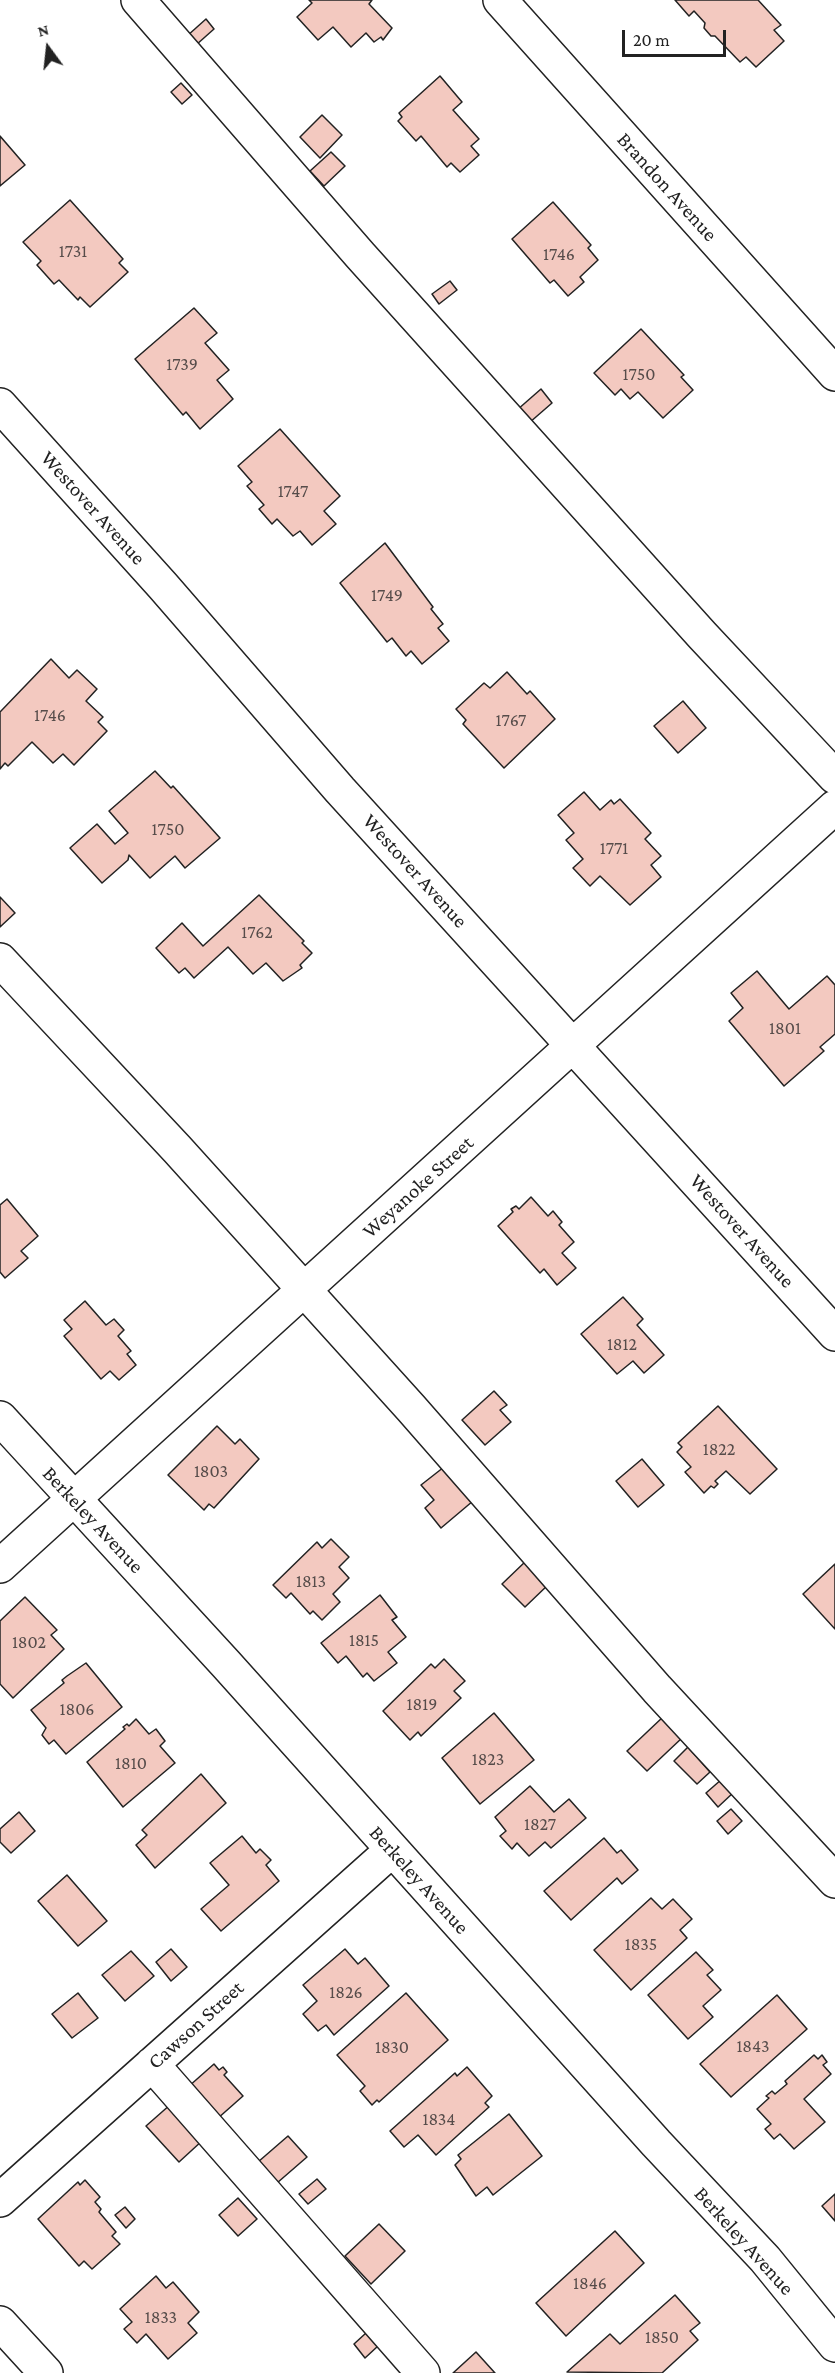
<!DOCTYPE html>
<html>
<head>
<meta charset="utf-8">
<style>
	body { margin:0 }
	#map { position:relative; width:835px; height:2373px; overflow:hidden; background:#fff; font-family:"Crimson Pro",serif }
	canvas { display:block }
	.north { position:absolute; left:18px; top:18px; width:60px; height:60px; -webkit-text-stroke:4px #fff; paint-order:stroke; rotate:345deg; font-size:16px; font-weight:700; line-height:24px; text-align:center; color:#222 }
	.north::after { content:''; display:block; margin:auto; width:21px; height:27px; background:#222; clip-path:polygon(50% 0,100% 100%,50% 72%,0 100%) }
	.scale { position:absolute; left:622px; top:30px; width:104px; height:27px; box-sizing:border-box; border:3px solid #222; border-top:0; padding-left:8px; font-size:18px; line-height:21px; white-space:nowrap; color:#222; -webkit-text-stroke:4px #fff; paint-order:stroke }
</style>
</head>
<body>
<div id="map">
<canvas width="835" height="2373"></canvas>
<div class="north">N</div>
<div class="scale">20 m</div>
</div>
<script>
const c = document.querySelector('canvas').getContext('2d');
c.lineJoin = 'round';
function paint(path, color) { c.fillStyle = color; c.fill(path, 'evenodd'); }
function strokePath(path, color, width, dash) { c.strokeStyle = color; c.lineWidth = width; c.lineCap = dash ? 'butt' : 'round'; c.setLineDash(dash || []); c.stroke(path); }
function label(font, color, halo, rows, align = 'center') {
  c.font = font + ' "Crimson Pro",serif'; c.lineWidth = 4.5; c.setLineDash([]); c.textBaseline = 'middle'; c.strokeStyle = halo; c.fillStyle = color; for (const [text, x, y, turn = 0] of rows) {
    c.save(); c.translate(x, y); c.rotate((+turn || 0) * Math.PI / 180); c.textAlign = isNaN(turn) ? turn : align; if (halo) c.strokeText(text, 0, 0); c.fillText(text, 0, 0); c.restore();
  }
}
const building = new Path2D(`
	M309 0H372L369 4 392 28 383 40 381 37 374 42 366 33 351 47 333 27 318 40 297 17 312 3Z
	M675 0H758L781 25 774 30 784 41 756 67 746 57 740 62 715 36H711L704 28 705 23 694 11 689 16Z
	M206 19 214 29 196 45 187 36Z
	M440 76 462 102 453 110 479 139 471 146 479 155 460 172 451 163 447 167 421 136 416 141 398 121 402 117 399 113Z
	M181 83 192 95 182 104 171 92Z
	M322 115 342 135 320 158 300 137Z
	M0 136 25 165 0 186Z
	M331 152 345 166 324 186 310 171Z
	M70 200 123 259 119 263 128 272 90 307 80 297 78 300 59 280 54 284 37 265 41 261 23 242Z
	M553 202 591 245 588 248 598 260 580 277 584 282 568 296 554 280 550 283 512 239Z
	M450 281 457 290 439 304 432 294Z
	M194 308 217 333 205 343 229 370 217 380 233 399 200 429 186 412 183 415 135 359Z
	M641 329 684 375 681 377 693 390 663 418 638 392 630 399 621 389 615 395 594 373Z
	M541 389 552 403 529 423 517 410Z
	M280 429 340 496 324 511 336 524 312 545 300 531 293 536 277 519 272 524 259 509 264 505 247 486 252 482 238 466Z
	M385 543 433 607 431 609 443 624 438 628 449 641 422 664 411 651 406 656 392 638 387 642 340 583Z
	M51 659 69 678 77 670 97 689 86 701 103 717 98 722 107 731 74 765 63 754 53 763 32 742 8 766 5 763 0 769V712Z
	M507 672 527 694 530 691 555 719 504 768 463 724 466 720 456 709 484 683 490 688Z
	M683 701 706 728 678 753 654 726Z
	M155 771 171 788 173 786 220 838 185 868 175 856 150 878 129 855 128 860 102 883 70 848 97 824 115 844 128 833 109 811Z
	M584 792 600 810 611 800 614 804 620 799 651 833 645 839 661 856 651 865 661 877 630 905 600 876 590 886 573 868 583 859 566 840 574 833 558 815Z
	M259 895 304 941 302 943 312 953 300 965 302 968 283 981 266 963 253 974 228 947 194 978 185 968 179 973 156 948 182 923 203 946Z
	M0 897 15 913 0 927Z
	M757 971 789 1009 827 976 835 985V1034L820 1047 824 1051 784 1086 729 1021 743 1008 731 993Z
	M531 1197 548 1216 553 1211 562 1222 559 1225 574 1242 562 1253 576 1268 557 1285 544 1269 540 1273 498 1226 513 1212 511 1209 516 1206 519 1209Z
	M7 1199 38 1236 21 1251 28 1258 5 1278 0 1272V1205Z
	M623 1297 643 1319 637 1325 664 1355 644 1373 633 1361 617 1374 581 1334Z
	M85 1301 106 1325 114 1319 124 1330 118 1336 131 1351 127 1354 136 1365 119 1380 110 1371 101 1379 64 1336 72 1329 64 1320Z
	M494 1391 507 1405 500 1410 511 1422 485 1445 462 1420Z
	M718 1406 777 1469 750 1494 726 1471 715 1481 718 1484 714 1488 711 1486 704 1493 685 1472 691 1467 677 1452 682 1447 678 1443Z
	M217 1426 235 1444 240 1439 259 1459 214 1508 209 1504 204 1510 168 1475Z
	M642 1459 664 1485 638 1507 616 1481Z
	M444 1467 473 1501 441 1528 425 1508 434 1500 421 1485Z
	M331 1539 349 1557 339 1567 349 1578 333 1594 340 1602 322 1620 313 1611 310 1614 291 1593 286 1598 273 1585 317 1542 322 1548Z
	M527 1560 550 1583 525 1607 502 1584Z
	M835 1564V1629L803 1594Z
	M380 1595 397 1617 392 1620 406 1637 388 1652 397 1663 374 1681 367 1673 363 1677 346 1656 338 1663 321 1643Z
	M25 1597 57 1630 51 1635 64 1649 13 1698 0 1684V1621Z
	M444 1659 465 1681 454 1691 461 1698 421 1736 418 1732 410 1740 383 1711 431 1664 435 1668Z
	M86 1663 122 1707 66 1754 54 1740 49 1744 42 1735 46 1728 31 1710 64 1683 62 1680 67 1676Z
	M494 1713 534 1760 480 1804 442 1758Z
	M664 1716 683 1737 647 1771 627 1751Z
	M136 1719 149 1734 156 1729 165 1741 160 1746 175 1763 123 1807 87 1762 125 1729 123 1727 127 1724 129 1726Z
	M688 1747 710 1772 697 1784 674 1761Z
	M201 1774 226 1803 155 1868 136 1845 147 1835 142 1830Z
	M722 1779 734 1792 718 1807 706 1793Z
	M530 1786 554 1812 569 1799 586 1818 551 1848 545 1842 529 1856 517 1843 512 1849 500 1836 506 1831 495 1817Z
	M731 1809 742 1821 728 1834 717 1821Z
	M19 1812 35 1831 11 1853 0 1842V1829Z
	M242 1836 256 1853 260 1849 271 1860 266 1865 279 1881 221 1931 201 1909 229 1885 210 1863Z
	M604 1838 617 1853 621 1850 638 1870 622 1884 617 1878 571 1920 544 1891Z
	M67 1875 107 1921 78 1946 38 1901Z
	M651 1898 662 1909 673 1899 692 1919 680 1930 687 1938 631 1990 594 1950Z
	M171 1949 187 1967 171 1981 156 1962Z
	M345 1949 358 1964 365 1958 389 1986 334 2035 326 2025 318 2031 303 2014 317 2001 303 1985Z
	M131 1951 154 1976 125 2001 102 1975Z
	M696 1952 713 1970 707 1975 721 1990 703 2006 713 2017 688 2039 648 1995Z
	M78 1993 98 2018 72 2038 52 2014Z
	M406 1993 448 2040 379 2102 377 2100 372 2105 360 2091 365 2086 337 2055Z
	M777 1995 807 2029 731 2097 700 2064Z
	M814 2055 818 2059 822 2055 827 2062 823 2065 831 2074 804 2099 825 2122 794 2149 780 2134 774 2139 765 2129 771 2124 757 2109 769 2098 766 2096 772 2091 775 2094 787 2084 785 2081Z
	M214 2064 219 2070 223 2067 227 2072 224 2075 243 2096 217 2119 188 2087Z
	M467 2067 492 2096 485 2103 489 2107 436 2155 418 2135 404 2147 390 2131 455 2073 457 2076Z
	M171 2104 203 2140 179 2162 146 2126Z
	M509 2114 542 2156 493 2195 487 2187 476 2196 455 2165 461 2159 458 2155Z
	M288 2136 307 2157 277 2183 258 2162Z
	M317 2179 326 2189 308 2204 299 2194Z
	M85 2180 100 2197 95 2202 101 2209 99 2212 116 2232 112 2236 120 2244 92 2269 84 2261 79 2266 38 2219 78 2182 80 2185Z
	M835 2194V2221L822 2206Z
	M238 2198 257 2219 238 2236 219 2215Z
	M125 2207 135 2219 126 2228 115 2215Z
	M379 2224 405 2251 371 2284 345 2256Z
	M615 2231 644 2263 566 2336 536 2303Z
	M156 2276 166 2288 173 2282 199 2312 188 2323 197 2333 168 2359 146 2334 137 2343 124 2329 132 2322 120 2309Z
	M675 2295 700 2323 690 2331 698 2340 662 2373 567 2372 610 2334 620 2344Z
	M366 2333 378 2346 365 2358 354 2344Z
	M476 2352 495 2373H453Z`);
paint(building, '#f3c9c0');
strokePath(building, '#222', 1.5);
const minor = new Path2D(`
	M138 0 360 255 702 635 835 777
	M500 0 835 374
	M0 405 163 586 340 790 835 1334
	M0 960 177 1149 411 1408 657 1689 835 1881
	M0 1418 226 1664 656 2143 765 2259 835 2345
	M0 1566 835 807
	M152 2064 423 2373
	M0 2200 392 1850
	M0 2323 46 2373`);
strokePath(minor, '#222', 36);
strokePath(minor, '#fff', 33);
label('18px', '#564c4a', null, [
	["1731",73,251],
	["1746",559,254],
	["1739",182,364],
	["1750",639,374],
	["1747",293,491],
	["1749",387,595],
	["1746",50,715],
	["1767",511,720],
	["1750",168,829],
	["1771",614,848],
	["1762",257,932],
	["1801",785,1028],
	["1812",622,1344],
	["1822",719,1449],
	["1803",211,1471],
	["1813",311,1581],
	["1815",364,1640],
	["1802",29,1642],
	["1819",422,1704],
	["1806",77,1709],
	["1823",488,1759],
	["1810",131,1763],
	["1827",540,1824],
	["1835",641,1944],
	["1826",346,1992],
	["1843",753,2046],
	["1830",392,2047],
	["1834",439,2119],
	["1846",590,2283],
	["1833",161,2317],
	["1850",662,2337]
]);
label('21px', '#222', '#fff', [
	["Brandon Avenue",667,187,48],
	["Westover Avenue",93,508,48],
	["Westover Avenue",415,871,48],
	["Weyanoke Street",418,1187,-42],
	["Westover Avenue",742,1231,48],
	["Berkeley Avenue",93,1520,47],
	["Berkeley Avenue",419,1880,48],
	["Cawson Street",196,2025,-42],
	["Berkeley Avenue",744,2241,48]
]);
</script>
</body>
</html>
